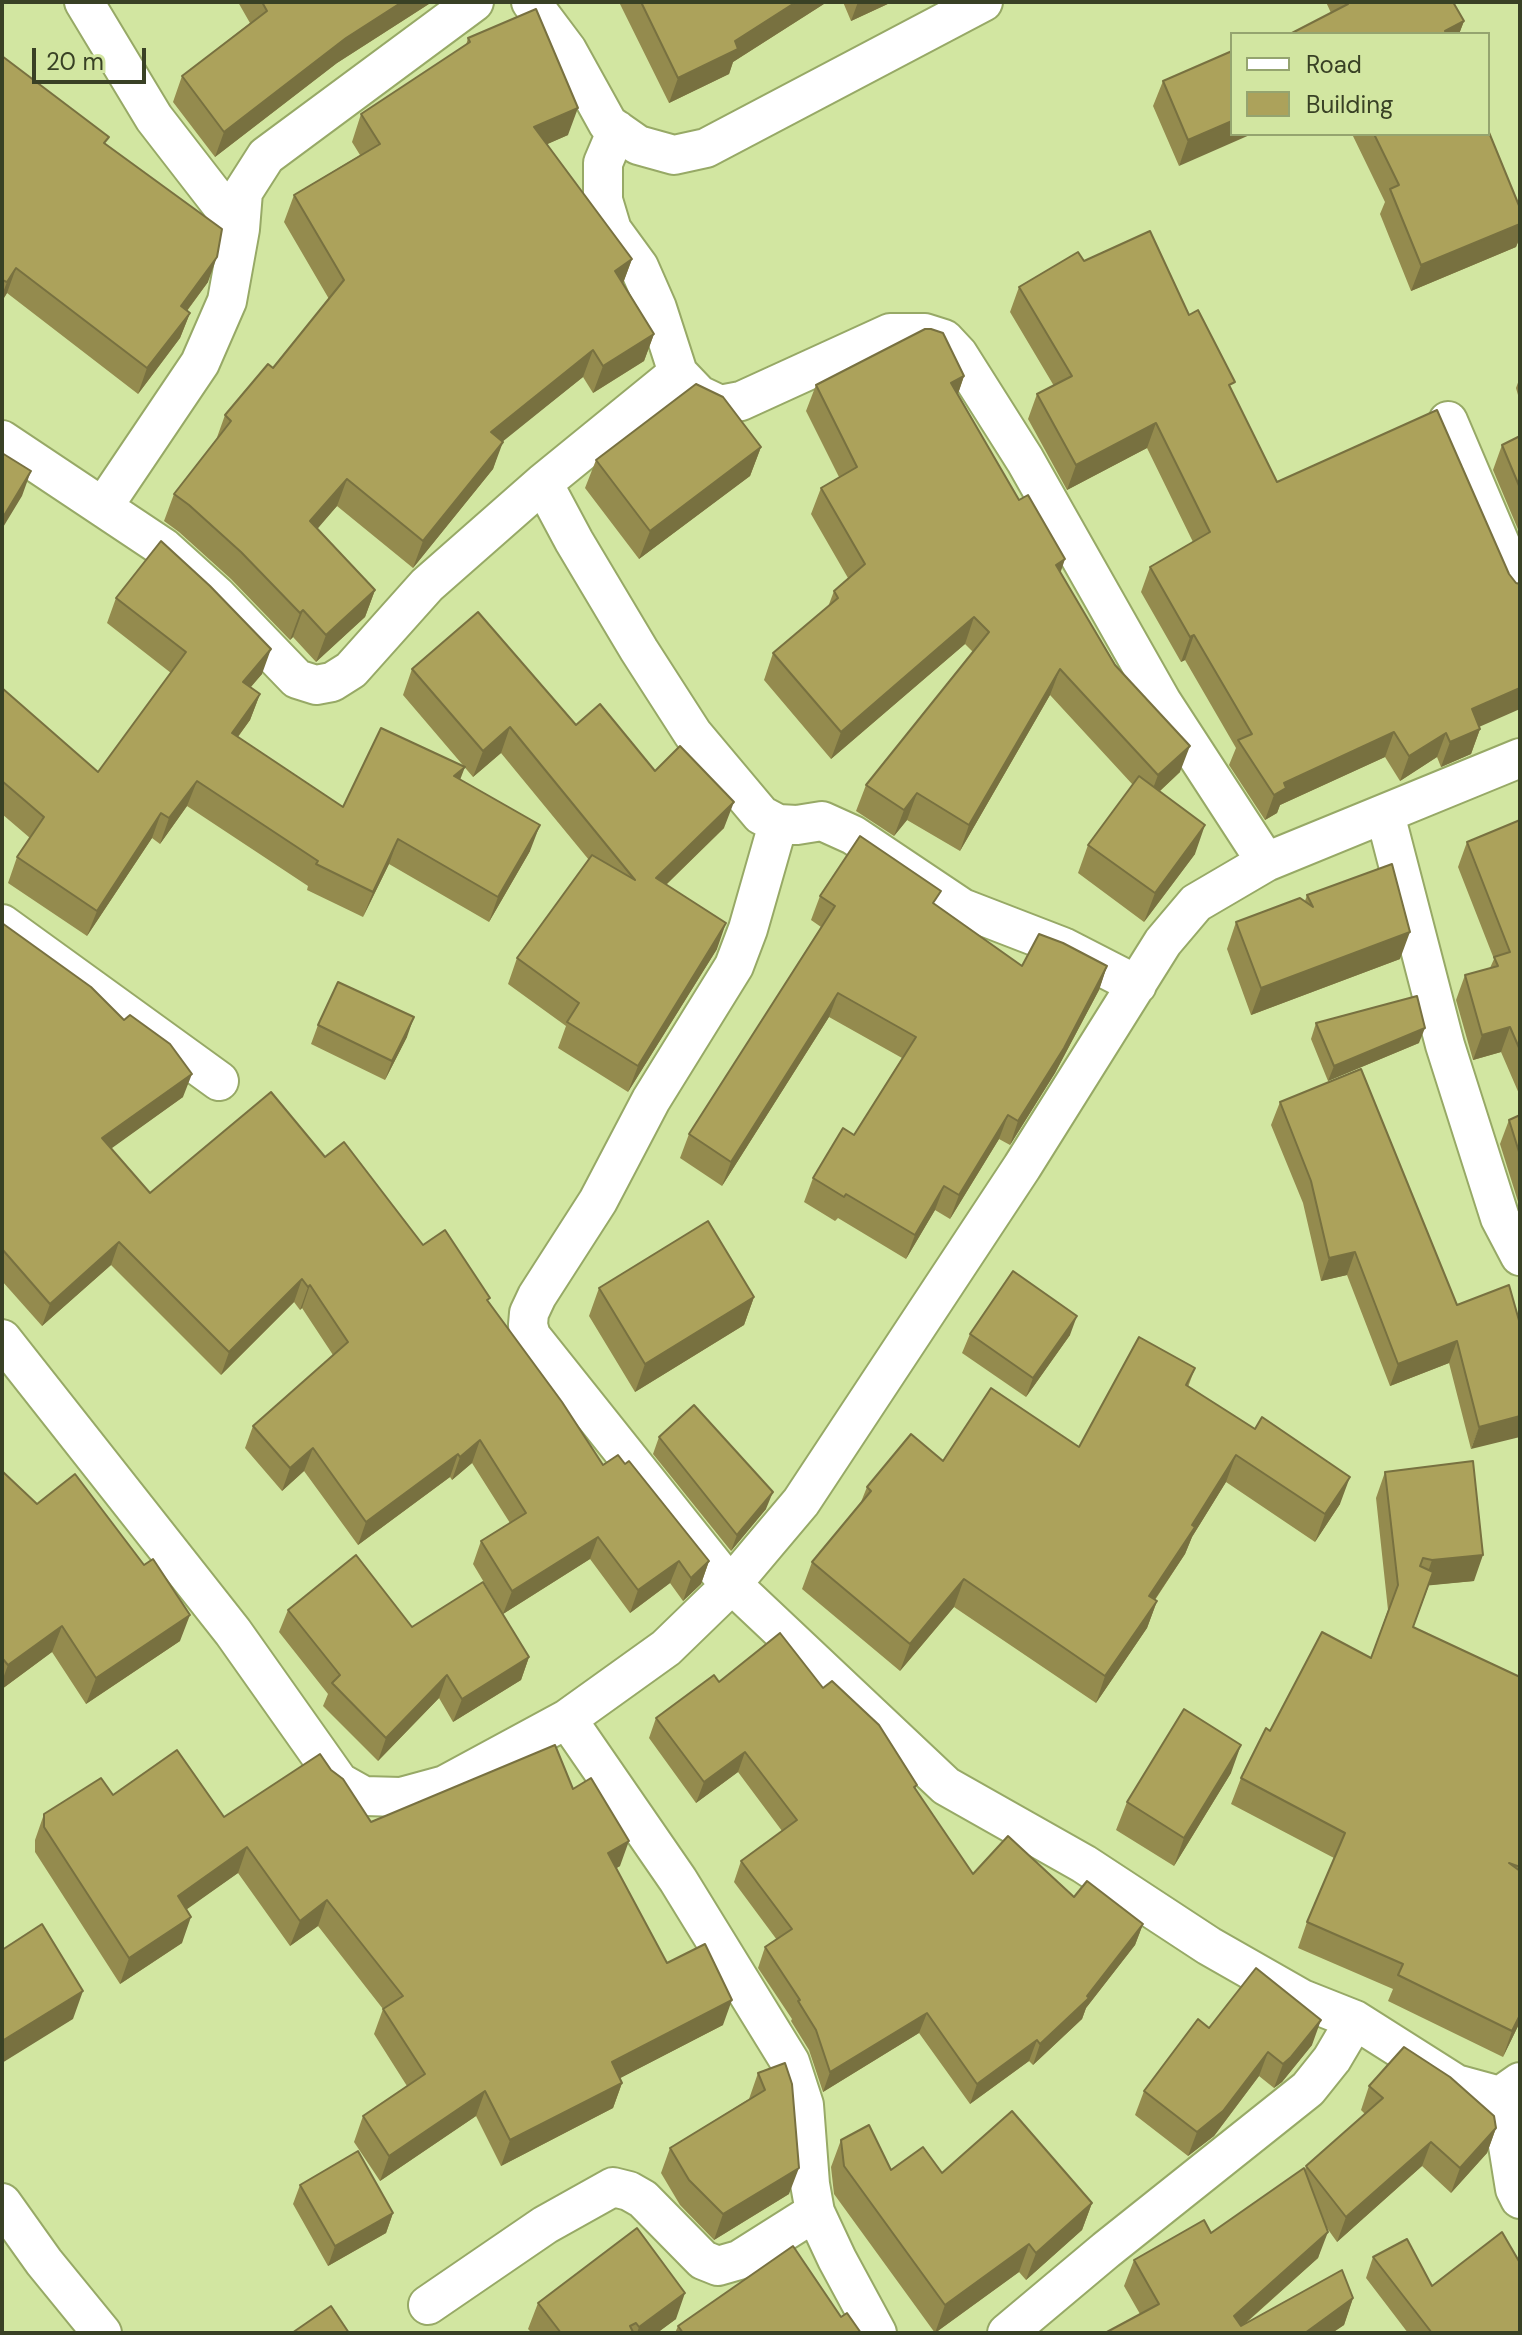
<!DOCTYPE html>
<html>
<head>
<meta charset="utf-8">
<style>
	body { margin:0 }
	#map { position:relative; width:1522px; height:2335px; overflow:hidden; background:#d2e6a1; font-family:"DM Sans",sans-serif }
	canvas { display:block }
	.frame { position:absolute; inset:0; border:4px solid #394125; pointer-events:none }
	.legend { position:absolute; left:1230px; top:32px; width:260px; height:104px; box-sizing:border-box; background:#d2e6a1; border:2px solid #95a46f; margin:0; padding:10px 14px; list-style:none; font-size:24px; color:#394125 }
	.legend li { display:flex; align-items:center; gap:16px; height:40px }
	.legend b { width:40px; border:2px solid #95a46f }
	.scale { position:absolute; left:32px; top:48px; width:114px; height:36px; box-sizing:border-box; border:4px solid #394125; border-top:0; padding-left:10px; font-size:24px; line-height:28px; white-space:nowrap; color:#394125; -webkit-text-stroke:6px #d2e6a1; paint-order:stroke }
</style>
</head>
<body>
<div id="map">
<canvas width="1522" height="2335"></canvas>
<div class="frame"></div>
<ul class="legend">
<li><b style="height:10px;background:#fff"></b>Road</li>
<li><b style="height:22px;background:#aca25b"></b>Building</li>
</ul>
<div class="scale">20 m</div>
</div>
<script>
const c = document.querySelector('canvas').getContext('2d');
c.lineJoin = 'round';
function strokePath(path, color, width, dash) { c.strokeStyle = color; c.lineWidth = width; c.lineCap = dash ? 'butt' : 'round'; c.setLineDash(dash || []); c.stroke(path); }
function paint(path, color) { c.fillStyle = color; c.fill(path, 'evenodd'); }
const minor = new Path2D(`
	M84 2 154 118 240 229
	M531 2 567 50 608 124 638 145 674 155 706 148 983 2
	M617 130 603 163V200L612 230 639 267 657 308 678 373 699 395 720 405 741 401 890 333H925L944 339 958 354 1025 460 1162 702 1266 862
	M1448 421 1520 590
	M2 440 164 548 216 595 297 679 316 685 332 682 351 670 427 585 543 483 678 373
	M543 483 574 541 639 650 693 734 761 815 778 824 797 825 822 821 853 835 962 908 1063 947 1137 985
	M103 507 200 363 227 301 240 229 243 192 266 156 474 2
	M1385 814 1445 1045 1500 1218 1520 1256
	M778 824 748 929 734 966 651 1100 598 1201 537 1296 529 1313 528 1325 531 1336 720 1573 946 1786 1084 1864 1209 1946 1302 1999 1355 2020 1456 2084 1500 2096 1520 2082
	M2 924 219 1081
	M2 1339 233 1632 339 1782 364 1796 401 1797 445 1785 567 1719 666 1648 731 1585 801 1502 1022 1167 1163 942 1196 903 1266 862 1520 758
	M567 1719 678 1880 790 2062 804 2105 810 2184 815 2212 837 2259 877 2333
	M1500 2096 1515 2189 1520 2199
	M2 2203 44 2262 102 2333
	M428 2305 545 2225 613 2187 629 2191 643 2199 703 2260 718 2266 739 2260 815 2212
	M1007 2333 1106 2250 1308 2089 1332 2059 1355 2020`);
strokePath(minor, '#97a966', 42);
strokePath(minor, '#fff', 38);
paint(new Path2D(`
	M238 2H432L337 63 215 157 173 102 182 76 250 23Z
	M619 2H827L733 62 729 74 669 103Z
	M843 2H892L851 21Z
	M1326 2H1453L1464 21 1459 34H1290L1331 13Z
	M468 38 568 135 547 144 632 259 623 283 654 334 644 361 593 393 583 377 502 441 493 469 413 568 337 506 317 528 375 590 365 617 316 662 293 637 290 640 231 579 179 532 164 521 174 494 215 443 225 415 273 368 329 299 284 222 294 195 360 155 352 142 361 114 466 45Z
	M1232 51 1179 166 1153 106 1163 81Z
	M2 56 106 144 208 282 187 311 190 313 180 338 138 394 7 293 2 301Z
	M1352 134H1488L1520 208V237L1516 247 1411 291 1380 214 1385 202Z
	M1084 261 1189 315 1231 390 1277 482 1479 727 1480 729 1471 754 1441 767 1437 757 1400 781 1385 757 1280 805 1277 813 1265 820 1229 765 1236 748 1185 660 1181 662 1141 592 1150 567 1193 542 1147 448 1067 490 1028 419 1037 394 1054 386 1010 312 1019 287Z
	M964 376 958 394 1060 572 1180 772 1159 792 1195 854 1144 922 1078 873 1088 845 1133 785 1050 695 960 851 907 820 894 836 856 811 866 785 973 652 965 644 831 759 764 680 773 653 828 607 834 591 848 578 811 514 821 488 839 477 806 411 816 385Z
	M1520 377V402L1516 388Z
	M1520 436V534L1493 470 1502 445Z
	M761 447 750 476 639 559 585 488 596 460Z
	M116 598 262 674 250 687 260 694 250 720 238 737 343 807 460 779 530 851 489 922 389 864 363 917 307 890 308 886 187 806 160 844 152 838 87 936 8 883 17 857 30 838 2 814V688L98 772 171 673 107 623Z
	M412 669 576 725 655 771 724 828 666 885 717 949 628 1092 558 1048 566 1026 508 984 517 958 589 860 501 753 473 777 403 695Z
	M1520 820V1096L1501 1052 1473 1060 1456 1000 1465 975 1490 968 1494 959 1458 867 1467 842Z
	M1307 895 1400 959 1251 1015 1227 949 1236 922 1305 901Z
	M820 896 936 905 1022 966H1107L1099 990 1055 1073 1010 1145 999 1139 950 1219 935 1210 906 1259 838 1218 835 1221 804 1202 813 1178 854 1135 902 1058 829 1017 722 1186 680 1158 689 1134 821 927 811 920Z
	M2 923 183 1097 111 1148 150 1193 325 1157 423 1245 489 1302 603 1465 625 1464 709 1561 701 1584 683 1601 670 1583 630 1613 590 1559 503 1614 473 1564 481 1541 510 1523 472 1463 452 1480 450 1477 358 1545 304 1471 282 1491 245 1448 253 1426 333 1355 302 1308 300 1310 294 1302 221 1375 111 1265 42 1326 2 1281Z
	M1316 1023 1419 1043 1328 1081 1311 1039Z
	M318 1025 407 1037 385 1080 311 1044Z
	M1280 1102 1457 1305 1520 1324 1471 1449 1449 1363 1390 1386 1347 1275 1321 1281 1303 1203 1271 1125Z
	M1520 1115V1208L1500 1144 1509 1120Z
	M599 1288 754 1297 744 1325 635 1392 589 1316Z
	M970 1334 1070 1335 1026 1397 962 1353Z
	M1195 1368 1188 1387 1340 1504 1315 1542 1226 1482 1192 1537 1185 1554 1155 1600 1157 1601 1147 1628 1096 1703 954 1607 900 1671 802 1589 812 1562 861 1502 867 1487 943 1461 1079 1447Z
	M659 1437 766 1509 731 1551 653 1454Z
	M2 1471 180 1641 86 1704 52 1652 2 1689Z
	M1385 1472 1474 1581 1429 1585 1413 1627 1520 1677V2022L1503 2057 1388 2001 1393 1989 1298 1948 1307 1922 1334 1858 1231 1804 1241 1778 1270 1731 1371 1658 1388 1610 1376 1498Z
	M288 1610 412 1627 529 1657 521 1680 453 1722 439 1698 378 1761 323 1706 328 1694 279 1632Z
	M719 1682 823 1688 917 1785 915 1789 973 1874 1074 1897 1143 1924 1135 1945 1086 2008 1082 2019 1033 2065 1029 2061 970 2104 919 2033 823 2092 809 2050 791 2021 792 2019 758 1968 765 1947 777 1940 734 1882 741 1861 782 1831 738 1772 696 1803 649 1738 656 1718Z
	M331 1770 371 1822 573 1789 620 1866 616 1868 667 1963 723 2025 620 2078 622 2083 613 2108 501 2166 476 2116 380 2181 354 2142 363 2116 407 2086 374 2034 383 2009 318 1926 290 1946 238 1873 186 1909 182 1943 120 1984 35 1852V1840L44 1814 113 1795 224 1817Z
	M1231 1773 1174 1866 1116 1830 1127 1802Z
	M1209 2028 1312 2045 1282 2082 1274 2088 1259 2076 1214 2136 1188 2156 1135 2115 1144 2091Z
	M785 2063 789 2194 714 2240 680 2205 661 2173 670 2148 749 2099 758 2073Z
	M1369 2086 1496 2128 1487 2153 1451 2193 1422 2166 1337 2242 1327 2228 1318 2258 1246 2323 1353 2298 1344 2325 1332 2333 1140 2314 1124 2286 1134 2260 1211 2233 1305 2170 1306 2166 1365 2114 1361 2110Z
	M841 2140 891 2170 942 2173 1092 2203 1082 2230 1026 2280 1019 2272 935 2333 834 2194 831 2167Z
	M300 2185 393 2213 386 2233 328 2266 293 2204Z
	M1373 2257 1432 2286 1520 2333H1408L1366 2278Z
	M538 2303 676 2319 657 2333H532L528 2329Z
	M841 2317 861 2333H675L678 2326Z`), '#948b4e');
paint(new Path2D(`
	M402 2H432L337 63 215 157 224 132 346 38Z
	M796 2H827L733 62 729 74 669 103 678 78Z
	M858 2H892L851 21Z
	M1464 21 1459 34H1444L1445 31Z
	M578 108 568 135 525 154 534 127Z
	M1232 121V134H1252L1179 166 1188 140Z
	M1520 224V237L1516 247 1411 291 1421 265Z
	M217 257 208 282 171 332 181 306Z
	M632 259 622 286 615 271Z
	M16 268 7 293 2 301V295L7 282Z
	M190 313 180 338 138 394 147 368Z
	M654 334 644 361 593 393 603 366Z
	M593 350 583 377 481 459 491 432Z
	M964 376 955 402 951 383Z
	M1156 423 1147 448 1067 490 1076 465Z
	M503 442 493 469 413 568 423 541Z
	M761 447 750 476 639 559 650 531Z
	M31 471 22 496 2 529V519Z
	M347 479 337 506 301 548 310 521Z
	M1065 559 1056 586V565Z
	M375 590 365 617 316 662 326 635Z
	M303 610 293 637 290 640 300 613Z
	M974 617 965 644 831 759 841 732Z
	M1194 635 1185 660 1181 662 1190 637Z
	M271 649 262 674 234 707 243 682Z
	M1060 669 1050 695 960 851 969 825Z
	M1520 688V709L1463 734 1472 709Z
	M260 694 250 720 222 758 232 733Z
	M510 727 501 753 473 777 483 751Z
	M1480 729 1471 754 1441 767 1450 742Z
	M1394 732 1385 757 1280 805 1277 813 1265 820 1274 795 1284 783Z
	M1446 733 1437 757 1400 781 1409 756Z
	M1190 746 1180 772 1148 802 1158 775Z
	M465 767 455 793 454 776Z
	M197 781 187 806 160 844 169 818Z
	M917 793 907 820 894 836 904 810Z
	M734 802 724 828 646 904 656 878Z
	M161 813 152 838 87 936 97 911Z
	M540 825 530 851 489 922 498 897Z
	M1205 825 1195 854 1144 922 1155 893Z
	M398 839 389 864 363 917 373 892Z
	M726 923 717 949 628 1092 638 1066Z
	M1410 932 1400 959 1251 1015 1261 988Z
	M1107 966 1099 990 1055 1073 1010 1145 1018 1121Z
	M838 993 829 1017 722 1186 731 1162Z
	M414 1017 407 1037 385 1080 392 1061Z
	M1510 1027 1501 1052 1473 1060 1482 1035Z
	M1425 1028 1419 1043 1328 1081 1334 1066Z
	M192 1074 183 1097 94 1161 102 1138Z
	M1008 1115 999 1139 950 1219 959 1195Z
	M944 1186 935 1210 906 1259 915 1235Z
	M119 1242 111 1265 42 1326 50 1304Z
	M1355 1252 1347 1275 1321 1281 1329 1258Z
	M302 1279 294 1302 221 1375 229 1352Z
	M310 1285 302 1308 300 1310 308 1287Z
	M754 1297 744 1325 635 1392 645 1364Z
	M1077 1316 1070 1335 1026 1397 1033 1378Z
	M1457 1341 1449 1363 1390 1386 1398 1364Z
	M1520 1416V1437L1471 1449 1479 1427Z
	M480 1440 472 1463 452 1480 460 1457Z
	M313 1448 304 1471 282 1491 290 1468Z
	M458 1454 450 1477 358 1545 366 1522Z
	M1236 1455 1226 1482 1192 1537 1185 1554 1139 1623 1149 1596Z
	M1350 1477 1340 1504 1315 1542 1325 1514Z
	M773 1492 766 1509 731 1551 737 1535Z
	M598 1537 590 1559 503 1614 512 1591Z
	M1483 1555 1474 1581 1423 1586 1432 1560Z
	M679 1561 670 1583 630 1613 638 1590Z
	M709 1561 701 1584 683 1601 691 1578Z
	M964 1579 954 1607 900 1671 910 1644Z
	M1157 1601 1147 1628 1096 1703 1105 1676Z
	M190 1615 180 1641 86 1704 96 1678Z
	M62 1626 52 1652 2 1689V1681L8 1665Z
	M529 1657 521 1680 453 1722 462 1699Z
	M447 1675 439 1698 378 1761 386 1738Z
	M1241 1745 1231 1773 1174 1866 1184 1838Z
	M745 1752 738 1772 696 1803 704 1782Z
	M629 1841 620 1866 599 1879 608 1853Z
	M247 1847 238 1873 169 1922 178 1896Z
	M327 1900 318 1926 290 1946 300 1921Z
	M191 1917 182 1943 120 1984 129 1958Z
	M1143 1924 1135 1945 1086 2008 1082 2019 1033 2065 1040 2044 1087 1996Z
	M83 1991 73 2019 2 2063V2041Z
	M732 2000 723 2025 603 2087 612 2062Z
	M927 2013 919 2033 823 2092 830 2072Z
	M1520 2015V2022L1503 2057 1512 2031Z
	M1321 2020 1312 2045 1282 2082 1274 2088 1283 2064Z
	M1037 2040 1029 2061 970 2104 977 2084Z
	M1268 2052 1259 2076 1214 2136 1188 2156 1197 2132Z
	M622 2083 613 2108 501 2166 510 2140Z
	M485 2091 476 2116 380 2181 389 2156Z
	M1496 2128 1487 2153 1451 2193 1460 2168Z
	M1431 2142 1422 2166 1337 2242 1346 2217Z
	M799 2168 789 2194 714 2240 723 2214Z
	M1092 2203 1082 2230 1026 2280 1036 2253Z
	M393 2213 386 2233 328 2266 335 2246Z
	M1328 2232 1318 2258 1234 2333V2316Z
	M1029 2244 1019 2272 935 2333 945 2305Z
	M685 2293 676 2319 657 2333H637L639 2327Z
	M1353 2298 1344 2325 1332 2333H1305Z`), '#787140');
const building = new Path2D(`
	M262 2H402L346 38 224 132 182 76 267 11Z
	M641 2H796L735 41 738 49 678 78Z
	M1347 2H1453L1464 21 1445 31 1446 34H1290L1348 4Z
	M536 9 578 108 534 127 632 259 615 271 654 334 603 366 593 350 491 432 503 442 423 541 347 479 310 521 375 590 326 635 303 610 300 613 241 552 189 505 174 494 231 421 225 415 268 364 273 368 344 280 294 195 380 144 361 114 470 42 468 38Z
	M1232 51V121L1188 140 1163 81Z
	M2 56 109 137 104 143 222 229 217 257 181 306 190 313 147 368 16 268 7 282 2 280Z
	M1488 130 1520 208V224L1421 265 1390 189 1399 185 1374 134H1488Z
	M1150 231 1189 315 1198 310 1235 382 1229 385 1277 482 1437 410 1509 574 1516 583 1520 584V688L1472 709 1480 729 1450 742 1446 733 1409 756 1394 732 1284 783 1286 788 1274 795 1238 740 1252 734 1194 635 1190 637 1150 567 1210 532 1156 423 1076 465 1037 394 1072 376 1019 287 1078 252 1084 261Z
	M925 329H931L943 333 964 376 951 383 1019 500 1028 495 1065 559 1056 565 1115 665 1190 746 1158 775 1060 669 969 825 917 793 904 810 866 785 989 632 974 617 841 732 773 653 838 598 834 591 865 564 821 488 857 467 816 385Z
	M696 384 723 397 761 447 650 531 596 460Z
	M1520 436V488L1502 445Z
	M2 453 31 471 2 519Z
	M161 541 210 586 271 649 243 682 260 694 232 733 343 807 381 728 465 767 454 776 540 825 498 897 398 839 373 892 316 864 318 861 197 781 169 818 161 813 97 911 17 857 44 817 2 781V688L98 772 186 652 116 598Z
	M478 612 576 725 600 704 655 771 680 746 734 802 656 878 726 923 638 1066 567 1022 579 1003 517 958 592 855 635 880 510 727 483 751 412 669Z
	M1139 776 1205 825 1155 893 1088 845Z
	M1520 820V1050L1510 1027 1482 1035 1465 975 1498 966 1494 957 1510 952 1467 842Z
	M860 836 941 891 933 903 1022 966 1039 934 1063 943 1107 966 1064 1048 1018 1121 1008 1115 959 1195 944 1186 915 1235 846 1194 844 1197 813 1178 843 1128 854 1135 916 1037 838 993 731 1162 689 1134 835 906 820 896Z
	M1392 864 1410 932 1261 988 1236 922 1300 898 1313 907 1307 895Z
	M2 923 91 987 124 1020 130 1015 170 1044 192 1074 102 1138 150 1193 271 1092 325 1157 344 1142 423 1245 445 1230 490 1298 487 1300 562 1402 603 1465 618 1455 625 1464 629 1461 709 1561 691 1578 679 1561 638 1590 598 1537 512 1591 481 1541 526 1513 480 1440 460 1457 458 1454 366 1522 313 1448 290 1468 253 1426 348 1342 310 1285 308 1287 302 1279 229 1352 119 1242 50 1304 2 1249Z
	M338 982 414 1017 392 1061 318 1025Z
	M1417 996 1425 1028 1334 1066 1316 1023Z
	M1361 1069 1457 1305 1509 1285 1520 1324V1416L1479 1427 1457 1341 1398 1364 1355 1252 1329 1258 1311 1181 1280 1102Z
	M1520 1115V1155L1509 1120Z
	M708 1221 754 1297 645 1364 599 1288Z
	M1013 1271 1077 1316 1033 1378 970 1334Z
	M1139 1337 1195 1368 1186 1385 1255 1429 1262 1417 1350 1477 1325 1514 1236 1455 1192 1525 1195 1527 1149 1596 1157 1601 1105 1676 964 1579 910 1644 812 1562 871 1491 867 1487 911 1434 943 1461 991 1388 1079 1447Z
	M694 1405 773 1492 737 1535 659 1437Z
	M1473 1461 1483 1555 1432 1560 1423 1558 1420 1566 1433 1572 1413 1627 1520 1677V1867L1509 1863 1520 1871V2015L1512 2031 1398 1975 1403 1964 1307 1922 1345 1833 1241 1778 1266 1728 1270 1731 1322 1632 1371 1658 1398 1585 1385 1472Z
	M2 1471 37 1504 75 1474 144 1565 153 1559 190 1615 96 1678 62 1626 8 1665 2 1658Z
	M356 1555 412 1627 483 1582 529 1657 462 1699 447 1675 386 1738 332 1683 340 1675 288 1610Z
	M780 1633 823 1688 832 1681 879 1725 917 1785 914 1787 973 1874 1008 1836 1074 1897 1087 1881 1143 1924 1087 1996 1089 1998 1040 2044 1037 2040 977 2084 927 2013 830 2072 816 2030 798 2001 800 2000 765 1947 792 1929 741 1861 797 1820 745 1752 704 1782 656 1718 714 1675 719 1682Z
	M1184 1709 1241 1745 1184 1838 1127 1802Z
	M555 1745 573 1789 591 1778 629 1841 608 1853 667 1963 705 1944 732 2000 612 2062 622 2083 510 2140 485 2091 389 2156 363 2116 425 2074 383 2009 403 1996 327 1900 300 1921 247 1847 178 1896 191 1917 129 1958 44 1827V1814L101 1778 113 1795 177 1750 224 1817 320 1754 331 1770 343 1779 371 1822Z
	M42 1924 83 1991 2 2041V1950Z
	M1256 1968 1321 2020 1291 2057 1283 2064 1268 2052 1223 2111 1197 2132 1144 2091 1198 2019 1209 2028Z
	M1404 2047 1450 2077 1494 2116 1496 2128 1460 2168 1431 2142 1346 2217 1306 2166 1383 2098 1369 2086Z
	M785 2063 792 2084 799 2168 723 2214 689 2180 670 2148 765 2090 758 2073Z
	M1012 2111 1092 2203 1036 2253 1029 2244 945 2305 844 2166 841 2140 869 2125 891 2170 923 2147 942 2173Z
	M358 2151 393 2213 335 2246 300 2185Z
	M1304 2168 1328 2232 1234 2316 1241 2326 1342 2270 1353 2298 1305 2333H1105L1159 2304 1134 2260 1204 2220 1211 2233Z
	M637 2228 685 2293 639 2327 636 2323 630 2326 633 2332 632 2333H561L538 2303Z
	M1502 2232 1520 2263V2333H1432L1373 2257 1407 2239 1432 2286Z
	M793 2246 841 2317 847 2313 861 2333H683L678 2326Z
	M331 2306 349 2333H292Z`);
paint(building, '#aca25b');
strokePath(building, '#787140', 2);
</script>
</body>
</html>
